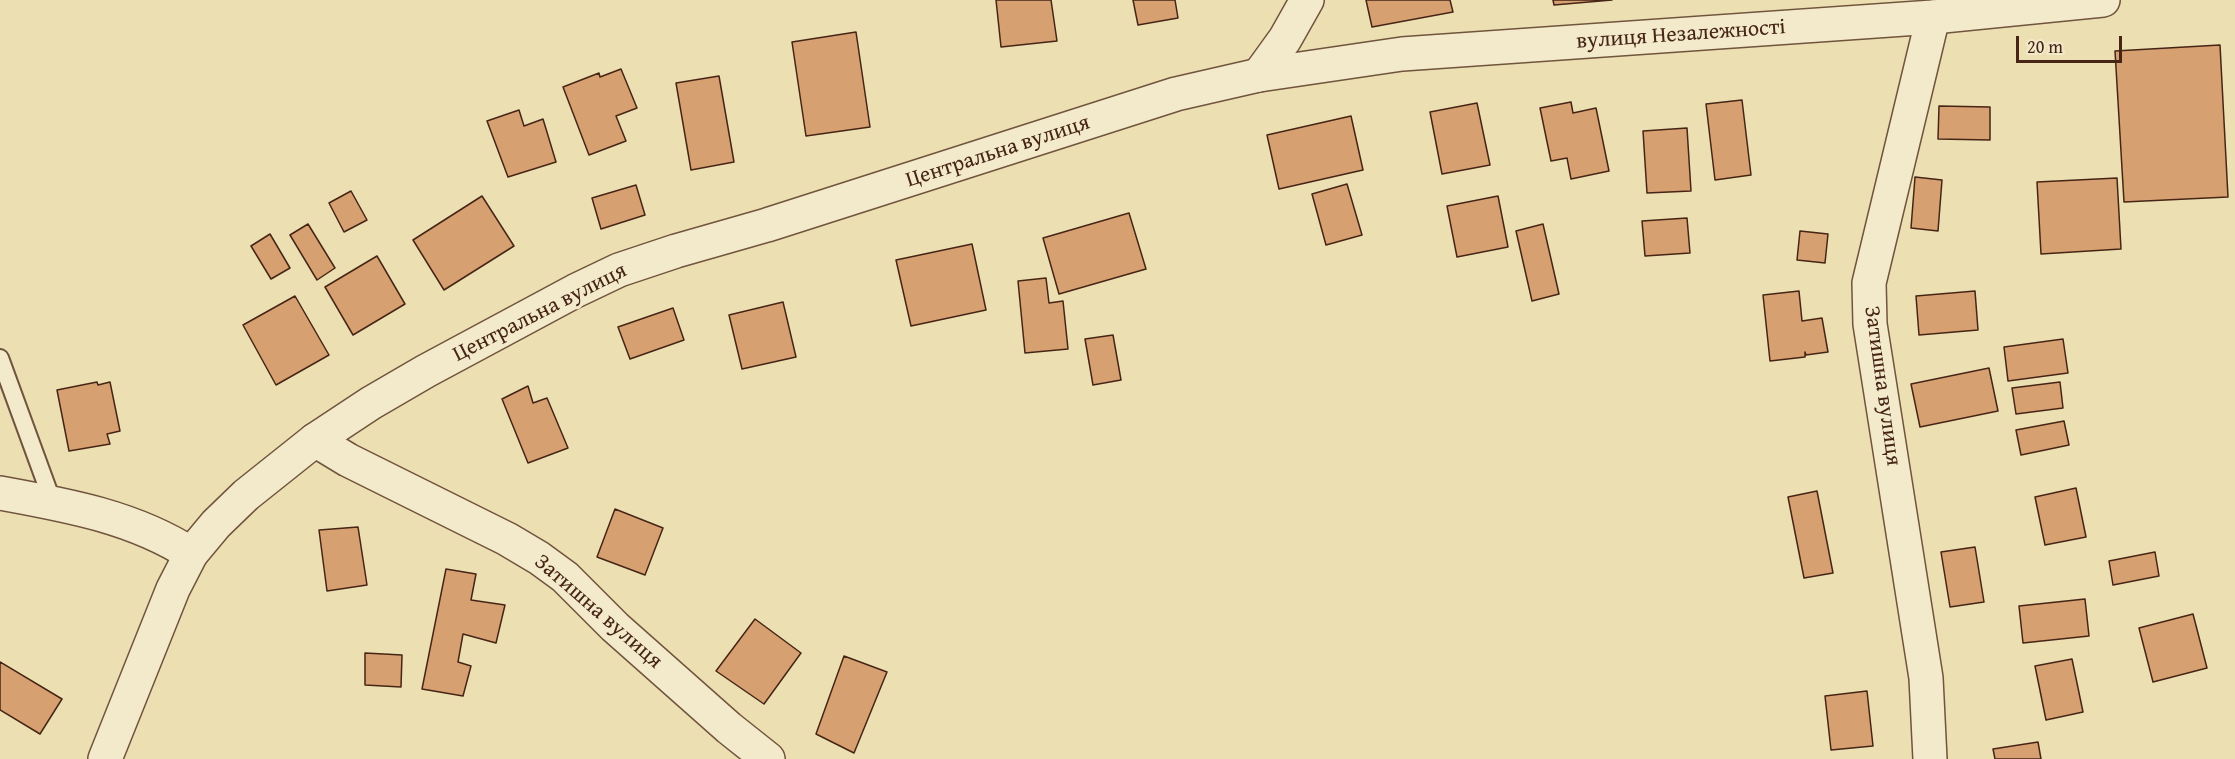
<!DOCTYPE html>
<html>
<head>
<meta charset="utf-8">
<style>
	body { margin:0 }
	#map { position:relative; width:2235px; height:759px; overflow:hidden; background:#ecdfb1; font-family:"Gentium Book Plus",serif }
	canvas { display:block }
	.scale { position:absolute; left:2016px; top:36px; width:106px; height:27px; box-sizing:border-box; border:3px solid #462516; border-top:0; padding-left:8px; font-size:18px; line-height:21px; white-space:nowrap; color:#462516; -webkit-text-stroke:4px #f3eacc; paint-order:stroke }
</style>
</head>
<body>
<div id="map">
<canvas width="2235" height="759"></canvas>
<div class="scale">20 m</div>
</div>
<script>
const c = document.querySelector('canvas').getContext('2d');
c.lineJoin = 'round';
function paint(path, color) { c.fillStyle = color; c.fill(path, 'evenodd'); }
function strokePath(path, color, width, dash) { c.strokeStyle = color; c.lineWidth = width; c.lineCap = dash ? 'butt' : 'round'; c.setLineDash(dash || []); c.stroke(path); }
function label(font, color, halo, rows, align = 'center') {
  c.font = font + ' "Gentium Book Plus",serif'; c.lineWidth = 6; c.setLineDash([]); c.textBaseline = 'middle'; c.strokeStyle = halo; c.fillStyle = color; for (const [text, x, y, turn = 0] of rows) {
    c.save(); c.translate(x, y); c.rotate((+turn || 0) * Math.PI / 180); c.textAlign = isNaN(turn) ? turn : align; if (halo) c.strokeText(text, 0, 0); c.fillText(text, 0, 0); c.restore();
  }
}
const building = new Path2D(`
	M996 0H1051L1057 41 1001 47Z
	M1133 0H1175L1178 18 1138 25Z
	M1366 0H1450L1453 12 1372 27Z
	M1553 0H1612L1554 5Z
	M856 32 870 127 806 136 792 42Z
	M2220 45 2228 197 2124 202 2115 51Z
	M621 69 637 108 616 116 626 141 589 155 563 87 599 73 600 77Z
	M719 76 734 162 691 170 676 83Z
	M1742 100 1751 175 1715 180 1706 104Z
	M1571 102 1573 113 1596 108 1609 171 1571 179 1567 158 1551 161 1540 108Z
	M1477 103 1490 165 1442 174 1430 112Z
	M1939 106 1990 107V140L1938 139Z
	M519 110 524 126 543 119 556 162 508 177 487 121Z
	M1351 116 1363 170 1279 189 1267 135Z
	M1687 128 1691 191 1647 193 1643 131Z
	M1915 177 1942 180 1938 231 1911 228Z
	M2117 178 2121 249 2041 254 2037 182Z
	M1347 184 1362 235 1326 245 1312 194Z
	M636 185 645 215 601 229 592 198Z
	M351 191 367 220 344 232 329 203Z
	M482 196 514 246 444 290 413 240Z
	M1498 196 1508 247 1457 257 1447 206Z
	M1129 213 1146 269 1059 294 1043 238Z
	M1687 218 1690 253 1645 256 1642 221Z
	M308 224 335 268 317 280 290 235Z
	M1543 224 1559 294 1532 301 1516 231Z
	M1800 231 1828 234 1825 263 1797 260Z
	M270 234 290 268 271 279 251 246Z
	M972 244 986 310 911 326 896 260Z
	M377 256 405 304 353 335 325 287Z
	M1046 278 1049 303 1063 301 1068 349 1025 353 1018 281Z
	M1799 291 1802 321 1822 318 1828 352 1806 355 1805 352V357L1770 361 1763 295Z
	M1975 291 1978 330 1919 335 1916 296Z
	M295 296 329 355 276 385 243 325Z
	M783 302 796 357 742 369 729 315Z
	M673 308 684 340 630 359 618 327Z
	M1113 335 1121 380 1093 385 1085 339Z
	M2063 339 2068 373 2008 381 2004 347Z
	M1989 368 1998 411 1920 427 1911 384Z
	M97 382 98 385 110 382 120 431 107 434 110 444 69 451 57 390Z
	M2060 382 2063 408 2016 414 2012 388Z
	M528 386 533 403 547 398 568 448 528 463 502 399Z
	M2064 421 2069 445 2021 455 2016 430Z
	M2076 488 2086 537 2045 545 2035 497Z
	M1817 491 1833 573 1804 578 1788 497Z
	M615 509 663 528 645 575 597 557Z
	M358 527 367 585 327 591 319 530Z
	M1975 547 1984 602 1950 607 1941 552Z
	M2155 552 2159 576 2113 585 2109 561Z
	M446 569 476 574 471 600 505 605 496 643 463 634 458 662 471 666 463 696 422 689Z
	M2085 599 2089 636 2023 643 2019 606Z
	M2193 614 2207 668 2153 682 2139 628Z
	M755 619 801 653 764 704 716 671Z
	M365 653 402 655 401 687 365 685Z
	M844 656 887 672 854 753 816 734Z
	M2072 659 2083 712 2046 720 2035 666Z
	M0 662 62 699 40 734 0 710Z
	M1867 691 1873 746 1831 750 1825 696Z
	M2038 742 2041 759H1995L1993 749Z`);
paint(building, '#d6a071');
strokePath(building, '#462516', 1.5);
const service = new Path2D(`
	M0 358 53 503`);
const minor = new Path2D(`
	M1259 75 1285 39 1307 0
	M315 440 348 460 507 539 539 558 565 577 615 627 729 728 768 759
	M0 493C66 505 134 517 191 554
	M1930 759 1926 678 1870 324 1869 283 1933 17`);
const tertiary = new Path2D(`
	M105 759 173 589 191 554 216 524 246 495 315 440 371 403 426 371 575 291 619 270 676 251 767 225 1176 94 1259 75 1402 54 1933 17 2103 0`);
strokePath(service, '#70543d', 20);
strokePath(minor, '#70543d', 36);
strokePath(tertiary, '#70543d', 36);
strokePath(service, '#f3eacc', 16);
strokePath(minor, '#f3eacc', 33);
strokePath(tertiary, '#f3eacc', 33);
label('22px', '#462516', '#f3eacc', [
	["вулиця Незалежності",1681,35,-4],
	["Центральна вулиця",998,152,-18],
	["Центральна вулиця",540,313,-27],
	["Затишна вулиця",1882,386,82],
	["Затишна вулиця",598,612,41]
]);
</script>
</body>
</html>
